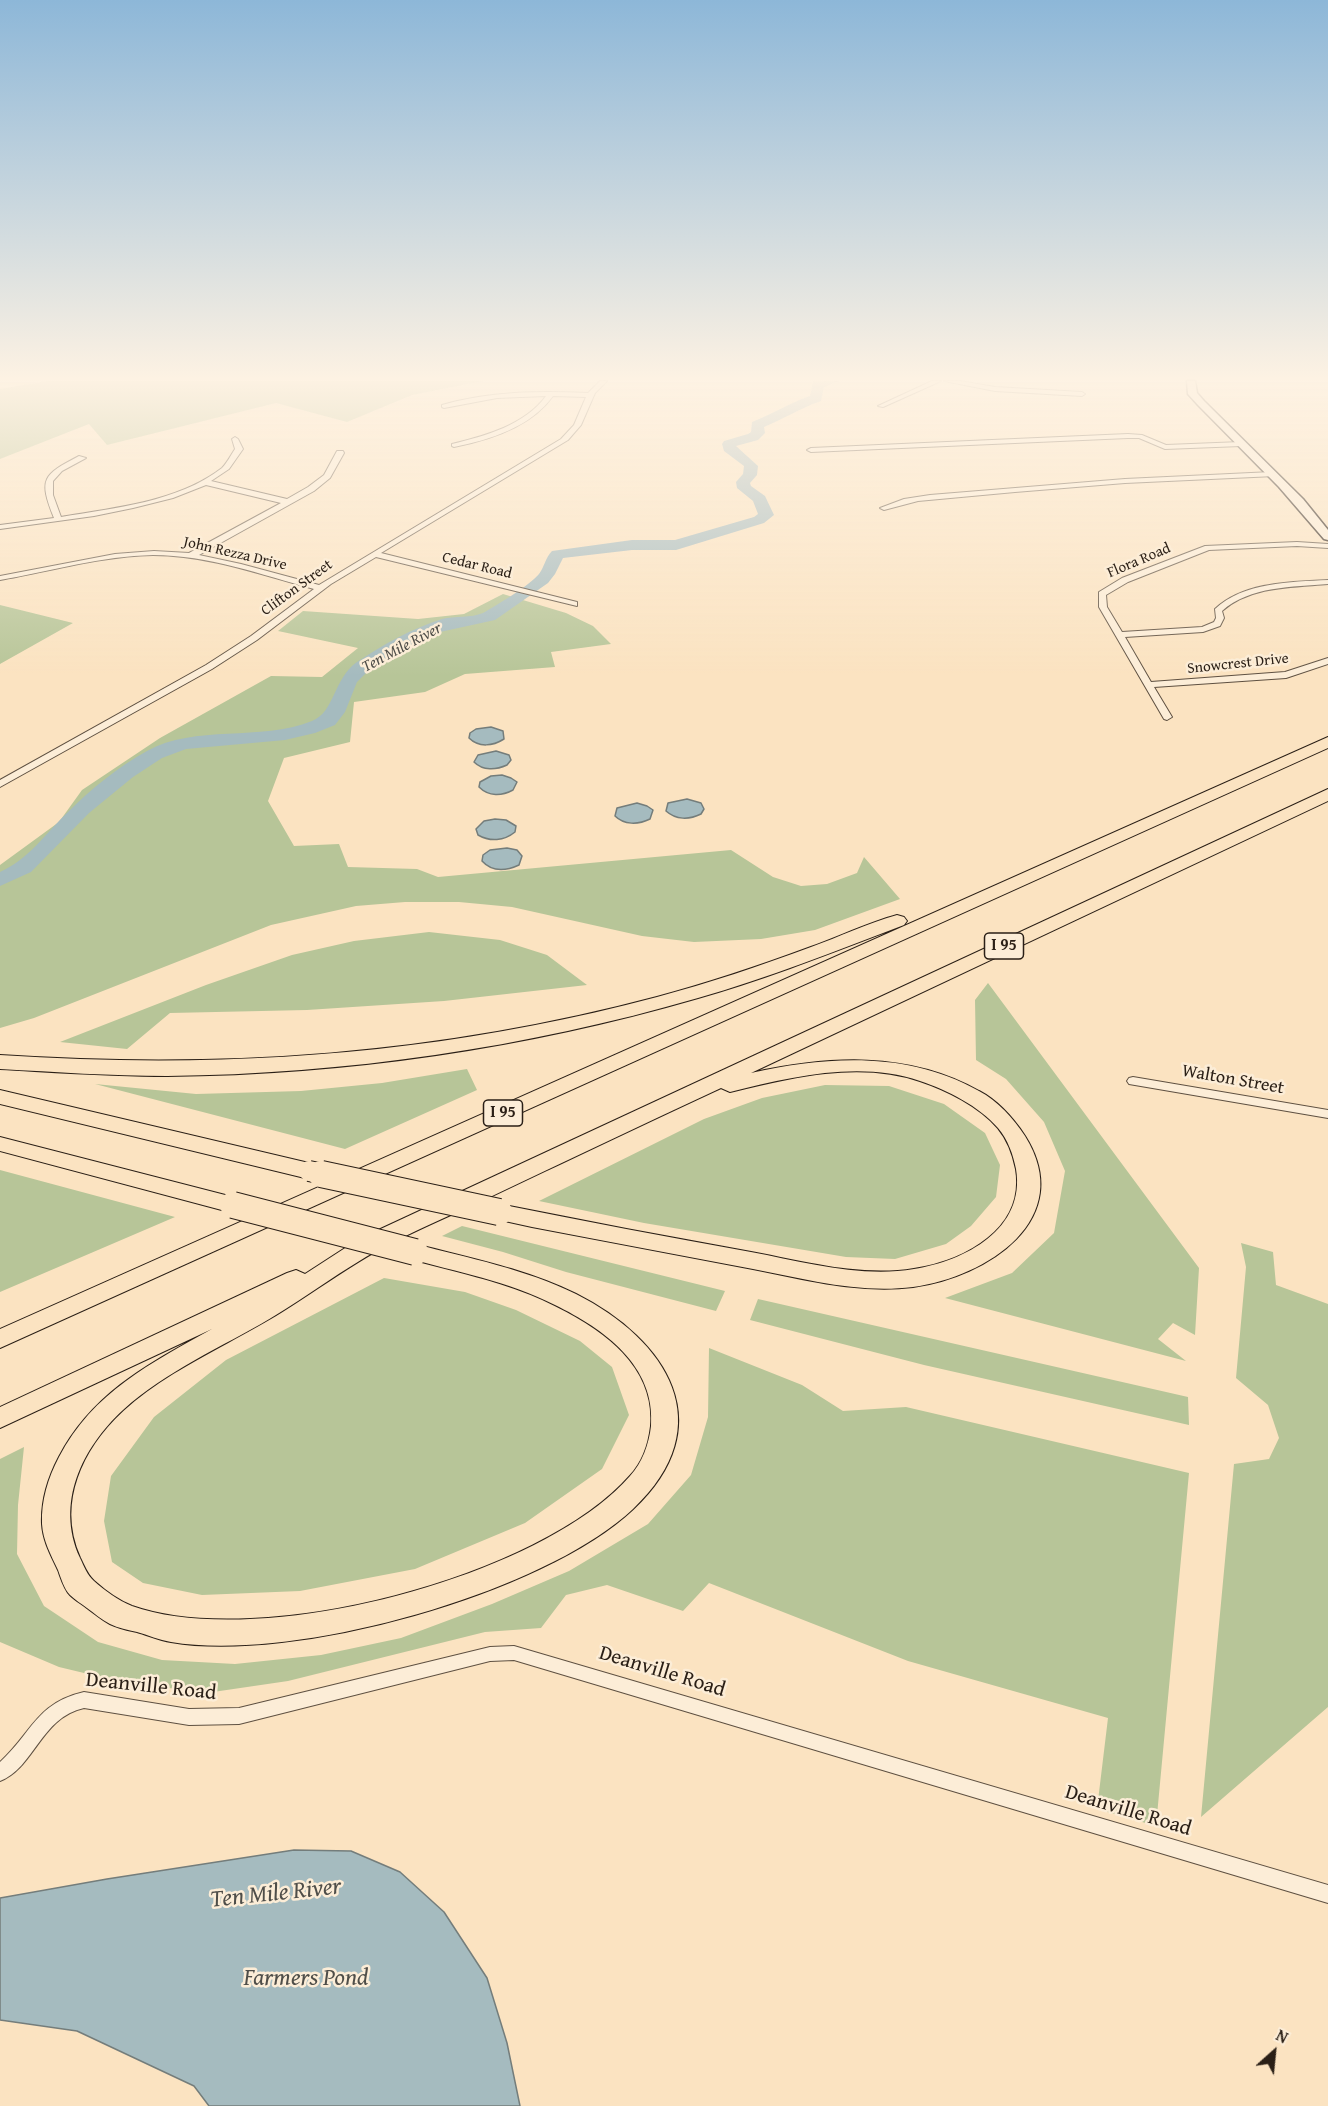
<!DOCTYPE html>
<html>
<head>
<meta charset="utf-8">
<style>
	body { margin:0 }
	#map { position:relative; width:1328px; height:2106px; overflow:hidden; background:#fbe3c1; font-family:"Gentium Book Plus",serif }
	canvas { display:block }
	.north { position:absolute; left:1244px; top:2022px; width:60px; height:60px; -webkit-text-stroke:4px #fcedd7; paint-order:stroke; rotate:27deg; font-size:16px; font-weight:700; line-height:24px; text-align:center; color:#2a1f16 }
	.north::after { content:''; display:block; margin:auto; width:21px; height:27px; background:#2a1f16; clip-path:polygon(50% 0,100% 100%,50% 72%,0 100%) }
</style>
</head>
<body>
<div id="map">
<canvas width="1328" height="2106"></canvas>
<div class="north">N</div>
</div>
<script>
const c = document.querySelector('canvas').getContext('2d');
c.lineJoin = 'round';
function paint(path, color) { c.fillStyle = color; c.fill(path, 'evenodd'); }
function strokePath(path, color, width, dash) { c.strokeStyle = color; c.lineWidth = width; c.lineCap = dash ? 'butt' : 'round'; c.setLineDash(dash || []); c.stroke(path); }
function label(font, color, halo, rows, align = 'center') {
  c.font = font + ' "Gentium Book Plus",serif'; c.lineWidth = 5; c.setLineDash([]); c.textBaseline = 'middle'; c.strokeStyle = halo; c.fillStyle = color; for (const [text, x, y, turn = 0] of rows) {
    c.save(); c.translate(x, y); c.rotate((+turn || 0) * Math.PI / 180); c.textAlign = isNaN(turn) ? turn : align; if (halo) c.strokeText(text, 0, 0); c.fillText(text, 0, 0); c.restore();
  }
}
paint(new Path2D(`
	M47 381H483L412 395 347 422 276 403 107 445 89 424 0 459V389Z
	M503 594 566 613 593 626 611 644 551 652 555 667 465 674 425 692 354 702 350 742 284 758 268 801 294 846 339 844 348 867 417 869 438 877 731 850 773 877 801 886 827 884 857 873 864 857 900 899 815 930 761 939 694 942 642 936 512 907 459 902H405L356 906 271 925 34 1018 0 1028V865L59 822 82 790 160 738 271 676 322 677 358 648 278 631 303 611 418 619 464 614Z
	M0 605 73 623 0 664Z
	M429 932 500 940 547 955 587 985 444 1001 307 1010 170 1013 127 1049 60 1042 206 985 292 955 354 941Z
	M988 983 1199 1268 1195 1335 1173 1323 1158 1339 1186 1361 945 1298 1012 1273 1054 1233 1065 1171 1044 1122 1006 1079 976 1060 975 1000Z
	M467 1069 477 1090 345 1149 95 1084 196 1094 301 1091 382 1083Z
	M825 1085 889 1086 944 1104 985 1133 1000 1165 996 1197 971 1226 946 1244 895 1259 846 1257 644 1223 539 1201 704 1119 762 1098Z
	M0 1170 175 1217 0 1292Z
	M462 1226 725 1291 716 1311 566 1272 503 1252 442 1236Z
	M1241 1243 1273 1252 1276 1285 1328 1304V1707L1201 1817 1234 1464 1269 1459 1279 1438 1268 1405 1236 1378 1246 1267Z
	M384 1278 465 1292 516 1310 580 1341 612 1367 629 1415 602 1469 525 1523 415 1569 300 1591 202 1595 143 1583 112 1562 104 1521 111 1476 154 1417 226 1360Z
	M758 1299 1188 1397 1189 1425 924 1365 750 1320Z
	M709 1348 802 1385 843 1411 906 1407 1189 1473 1156 1826 1097 1809 1108 1718 908 1661 709 1583 683 1611 607 1585 566 1595 541 1628 485 1632 288 1681 213 1692 134 1685 59 1667 0 1642V1459L24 1447 18 1505 17 1554 44 1606 98 1642 162 1660 235 1664 321 1655 401 1638 492 1604 569 1571 648 1524 691 1475 708 1417Z`), '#b7c598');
const water = new Path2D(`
	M491 727 503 731 504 739C493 746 479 748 469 738L470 733 476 729Z
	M496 751 509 755 511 760 507 765C496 770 483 771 474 762L478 755Z
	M502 775 511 778 517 782 513 790C502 796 489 797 479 787L480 782 491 776Z
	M687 799 701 803 704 809 701 814C689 820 676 820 666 811L668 803Z
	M637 803 647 806 653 810 650 819C638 825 624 825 615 816L617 808Z
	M495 819 506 820 516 826 515 832C504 841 490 842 478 835L476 829 484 821Z
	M507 848 517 850 522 856 519 865C506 871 492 872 482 861L483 855 490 850Z
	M294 1850 351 1851 400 1872 444 1912 487 1978 507 2043 520 2106H209L194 2086 77 2031 0 2020V1898L107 1879Z`);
paint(water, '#a5bbbf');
strokePath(water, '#747d7b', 1.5);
paint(new Path2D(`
	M839 381 824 387 821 401C800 408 784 419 764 427L765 433 758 440 736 446 758 466 757 475 750 483 751 486 765 496 774 515 764 523 676 550H632L563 558 555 574 548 583 495 620 440 632 409 646 369 670 357 682 345 712 335 725 315 733 285 740 186 749 162 758 133 777 89 813 31 872 0 886V872C28 860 46 833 68 812 91 789 118 767 147 751 195 724 260 742 312 721 335 712 333 679 357 662 382 645 413 628 442 619 455 616 471 618 483 613 497 605 529 586 539 574 545 566 545 558 552 551L632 540H675L754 517 758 514 753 501 737 488 736 482 743 474 744 466 724 451 722 444 724 441 748 434 751 432 752 422C773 414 789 403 810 396L813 382Z`), '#a5bbbf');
const street = new Path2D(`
	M600 381H607L595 393 581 425 568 440 381 553 577 602V606L376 557 331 584 257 640 212 669 0 787V780L206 665 251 636 314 589C262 575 208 555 153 555 102 556 51 571 0 580V576L115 554 154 551 189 553 281 503 206 485 173 498 133 508 94 516 0 529V525L54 518C38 478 43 475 79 456L86 458 62 471 53 481V495L61 517C114 508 178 502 222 468 227 463 231 455 235 449L232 439 235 437 238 439 243 449 229 469 211 481 287 499 308 487 324 475 337 451H343L344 453 330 478 314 491 199 555 241 564 319 585 561 439 574 425 586 397 553 396C531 427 490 440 454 447L452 446V444C485 436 525 425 546 396L497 398 444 408 442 407V405C490 391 539 391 588 393Z
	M932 381H941L883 407 878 406Z
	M944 381H960L995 387 1082 392 1085 394 1082 396 995 391Z
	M1128 434 1142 435 1166 445 1241 442 1245 444 1241 446 1165 449 1139 438H1128L811 452 807 450 811 448Z
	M1272 472H1275V476L1125 483 1015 492 918 501 884 510 880 508 904 499 930 495 1125 479Z
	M1297 542 1328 544V548L1297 546 1209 550 1128 582 1106 595 1107 607 1122 632 1202 627 1214 622 1216 618 1215 609C1244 582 1290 582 1328 580V584C1293 587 1250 586 1222 611L1224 618 1220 626 1203 632 1125 637 1151 682 1285 672 1328 658V664L1286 678 1154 687 1172 717 1167 720 1164 719 1099 607V592L1122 578 1205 546Z
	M1133 1077 1328 1110V1118L1129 1084 1127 1081 1129 1078Z
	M514 1646 1328 1885V1903L514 1660 490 1661 239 1724 189 1725 84 1708C41 1717 34 1768 0 1781V1762C32 1733 36 1703 84 1692L189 1709 239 1708 490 1647Z`);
const secondary = new Path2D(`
	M1187 381H1195L1197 393 1204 401 1303 499 1328 530V540L1324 539 1279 487 1198 405 1188 394Z`);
const highway = new Path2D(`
	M1328 737V748L0 1348V1329Z
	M1328 789V801L751 1073C828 1056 908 1051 979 1091 998 1101 1013 1118 1025 1136 1077 1219 987 1277 913 1287 859 1294 805 1279 753 1269 679 1255 605 1241 532 1227L491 1218 487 1212 491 1206 499 1204C583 1221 667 1237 751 1252 804 1262 861 1278 914 1269 965 1261 1026 1229 1016 1169 1013 1154 1008 1140 998 1128 979 1106 947 1090 920 1081 860 1060 790 1077 730 1092L721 1088C643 1124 566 1161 488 1198 452 1215 415 1230 380 1249 343 1269 308 1296 271 1318 222 1347 166 1371 123 1410 82 1448 55 1503 80 1558 84 1566 87 1575 94 1581 104 1590 119 1601 132 1606 259 1651 541 1578 630 1476 642 1463 649 1444 651 1426 656 1366 604 1329 555 1305 508 1281 457 1272 407 1258L403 1252 407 1246 415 1244C469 1258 525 1269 576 1294 667 1340 722 1425 633 1509 543 1594 292 1663 171 1642 159 1640 148 1635 137 1632 128 1630 118 1628 110 1624 102 1620 94 1613 87 1608 82 1604 75 1600 70 1595 64 1589 61 1578 58 1570 51 1555 43 1541 42 1524 41 1501 48 1478 59 1457 93 1392 151 1363 212 1329L0 1428V1407L287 1273 296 1270 305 1274 359 1239Z
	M897 915 904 917 907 921 904 925C836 951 768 978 698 998 526 1048 346 1074 167 1076 111 1076 56 1072 0 1069V1055C225 1070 439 1055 657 997 709 983 760 966 811 947 839 937 868 923 897 915Z
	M0 1090 309 1163 317 1166 320 1171 317 1176 309 1179 0 1104Z
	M0 1137 233 1197 241 1199 245 1205 241 1211 233 1213 0 1151Z`);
strokePath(street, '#5e5041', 2);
strokePath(secondary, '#2a1f16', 3);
strokePath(highway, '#2a1f16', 2);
paint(street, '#fcedd7');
paint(secondary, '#fcedd7');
paint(highway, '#fbe3c1');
const highwayBridgeFar1 = new Path2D(`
	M309 1171 328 1175`);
const highwayBridge = new Path2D(`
	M321 1174 499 1212
	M233 1205 415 1252`);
strokePath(highwayBridgeFar1, '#2a1f16', 22, []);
strokePath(highwayBridge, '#2a1f16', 28, []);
strokePath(highwayBridgeFar1, '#fbe3c1', 20);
strokePath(highwayBridge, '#fbe3c1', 26);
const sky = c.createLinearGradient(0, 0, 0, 676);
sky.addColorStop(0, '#8db7d8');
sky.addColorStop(0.56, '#fdf2e3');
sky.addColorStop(1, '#fdf2e300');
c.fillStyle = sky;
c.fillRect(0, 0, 1328, 676);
label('15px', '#2a1f16', '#fcedd7', [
	["John Rezza Drive",235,554,13],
	["Flora Road",1139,561,-23],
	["Cedar Road",477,566,14],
	["Clifton Street",297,588,-36],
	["Snowcrest Drive",1238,664,-6]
]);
label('italic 16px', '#4f4e49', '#fcedd7', [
	["Ten Mile River",402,648,-28]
]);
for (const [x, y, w] of [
	[1004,946,39],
	[503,1113,39]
]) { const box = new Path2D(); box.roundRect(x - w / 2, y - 13, w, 26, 4.5); c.fillStyle = '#fcedd7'; c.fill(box); strokePath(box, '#2a1f16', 1.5); }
label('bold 16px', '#2a1f16', null, [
	["I 95",1004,946],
	["I 95",503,1113]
]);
label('18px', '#2a1f16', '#fcedd7', [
	["Walton Street",1233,1080,10]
]);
label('21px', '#2a1f16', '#fcedd7', [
	["Deanville Road",662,1672,17],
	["Deanville Road",151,1687,6],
	["Deanville Road",1128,1811,17]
]);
label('italic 24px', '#4f4e49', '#fcedd7', [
	["Ten Mile River",276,1894,-6],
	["Farmers Pond",306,1979]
]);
</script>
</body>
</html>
